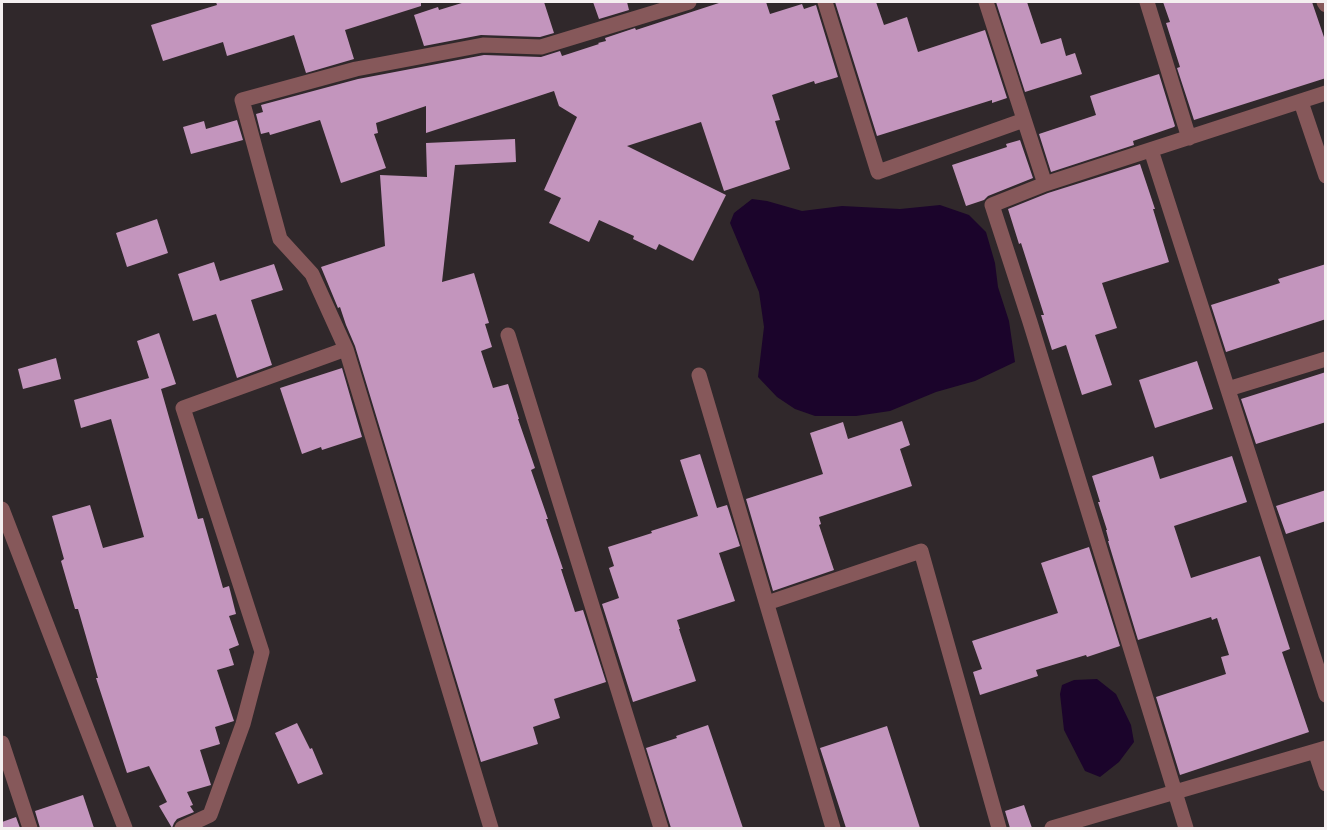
<!DOCTYPE html>
<html>
<head>
<meta charset="utf-8">
<style>
	body { margin:0 }
	#map { position:relative; width:1327px; height:830px; overflow:hidden; background:#30282b; font-family:Quicksand,sans-serif }
	canvas { display:block }
	.frame { position:absolute; inset:0; border:3px solid #f4eff0; pointer-events:none }
</style>
</head>
<body>
<div id="map">
<canvas width="1327" height="830"></canvas>
<div class="frame"></div>
</div>
<script>
const c = document.querySelector('canvas').getContext('2d');
c.lineJoin = 'round';
function paint(path, color) { c.fillStyle = color; c.fill(path, 'evenodd'); }
function strokePath(path, color, width, dash) { c.strokeStyle = color; c.lineWidth = width; c.lineCap = dash ? 'butt' : 'round'; c.setLineDash(dash || []); c.stroke(path); }
paint(new Path2D(`
	M752 199 767 201 802 211 842 206 900 209 940 205 969 215 986 232 995 263 998 287 1009 321 1015 362 975 381 936 392 890 411 856 416H815L795 409 777 397 758 377 764 327 759 292 730 223 734 213Z
	M1097 679 1116 694 1131 725 1134 742 1119 762 1100 777 1085 771 1064 730 1060 694 1062 685 1074 680Z`), '#1b042b');
paint(new Path2D(`
	M216 2H421V6L345 30 354 59 306 73 294 35 227 56 223 42 163 61 151 25 217 5Z
	M465 2H544L554 33 540 37 481 35 424 46 414 15 438 7 439 10Z
	M593 2H627L629 10 599 19Z
	M722 2H766L770 14 802 4 804 9 816 5 838 77 815 84 814 81 772 95 780 120 775 121 790 169 724 191 701 122 627 146 726 195 693 261 659 244 656 250 633 239 634 236 599 220 589 242 549 223 561 198 544 190 577 117 559 106 554 91 426 133V106L376 123 378 133 374 134 386 168 341 183 320 120 270 135 269 132 261 134 256 114 263 112 261 105 358 79 484 55 541 57 560 51 562 56 599 44 598 43 606 41 605 38 635 28 636 30Z
	M835 2H876L884 25 907 17 918 52 985 30 1007 98 992 103V100L877 136Z
	M996 2H1027L1041 44 1061 38 1066 56 1075 53 1082 74 1025 92Z
	M1163 2H1312L1326 43V78L1194 120 1177 68 1180 67 1166 23 1170 22Z
	M1159 74 1175 126 1174 127 1133 141 1134 145 1051 172 1039 134 1096 115 1090 96Z
	M237 120 243 140 191 154 183 127 204 121 206 129Z
	M515 139 516 162 455 165 442 282 474 273 489 323 485 324 492 347 481 351 493 388 508 384 519 419H518L535 468 531 470 548 519H546L563 569H561L575 612 583 610 606 682 554 699 560 718 533 727 538 744 481 762 355 346 346 325 340 307 338 308 321 267 385 246 380 175 427 177 426 143Z
	M1020 140 1033 178 988 196 984 200 966 206 952 165 1007 147 1006 144Z
	M1140 164 1155 209H1153L1169 262 1102 283 1117 328 1095 335 1112 385 1082 395 1066 345 1052 350 1041 315H1044L1021 243 1019 244 1008 209 1048 193Z
	M157 219 168 253 127 267 116 233Z
	M214 262 220 281 274 264 283 290 251 300 272 365 237 378 216 314 193 321 178 274Z
	M1326 264V319L1226 352 1211 305 1280 283 1278 279Z
	M159 333 176 384 161 389 198 519 203 518 223 588 229 586 236 614 229 616 239 645 229 649 234 665 217 670 234 721 215 727 220 744 200 750 211 785 187 792 193 805 190 806 194 812 177 819 174 823 172 828 159 806 167 802 149 766 127 773 96 678H98L78 609H75L61 561 64 559 52 516 90 505 103 548 144 537 111 419 81 428 74 400 149 378 137 341Z
	M56 358 61 379 23 389 18 369Z
	M1197 361 1213 409 1155 428 1139 380Z
	M342 368 362 437 322 450 321 447 302 454 280 388Z
	M1326 372V422L1256 444 1241 399Z
	M902 421 910 445 900 449 912 486 819 517 821 524 819 525 834 570 773 591 746 499 823 474 810 433 843 422 848 439Z
	M700 454 717 508 727 505 740 546 719 553 735 601 677 620 680 629H679L696 681 633 702 602 604 619 598 609 568 614 566 608 547 652 533 651 531 698 516 680 460Z
	M1153 456 1160 479 1232 456 1247 502 1174 526 1191 578 1260 556 1290 649 1282 652 1309 732 1180 775 1156 697 1226 674 1221 657 1229 655 1217 618 1212 620 1211 617 1138 640 1108 541H1109L1106 530H1107L1098 502H1100L1092 476Z
	M1326 490V521L1286 534 1276 506Z
	M1089 547 1120 646 1087 657 1086 655 1036 670 1038 676 980 695 973 672 982 669 972 641 1058 613 1041 563Z
	M297 723 310 749 312 748 323 774 298 784 275 733Z
	M708 725 743 828H671L646 748 677 738 676 736Z
	M887 726 920 828H846L820 748Z
	M83 795 94 828H40L35 811Z
	M1024 805 1032 828H1010L1005 811Z
	M16 817 20 828H2V822Z`), '#c395bd');
strokePath(new Path2D(`
	M825 2 878 172 1024 120
	M986 2 1045 184 992 205 1030 322 1186 828
	M1147 2 1189 138
	M1324 2 1326 5
	M1301 102 1326 176
	M1151 150 1326 695
	M1045 184 1326 93
	M508 335 661 828
	M346 349 312 274 280 239 242 100 356 69 483 45 541 47 689 2
	M699 375 833 828
	M1228 389 1326 359
	M2 509 125 828
	M767 603 921 551 999 828
	M2 743 30 828
	M1315 751 1326 784
	M182 828 210 815 243 724 262 652 183 408 346 349 491 828
	M1052 828 1326 748`), '#86585a', 15);
</script>
</body>
</html>
